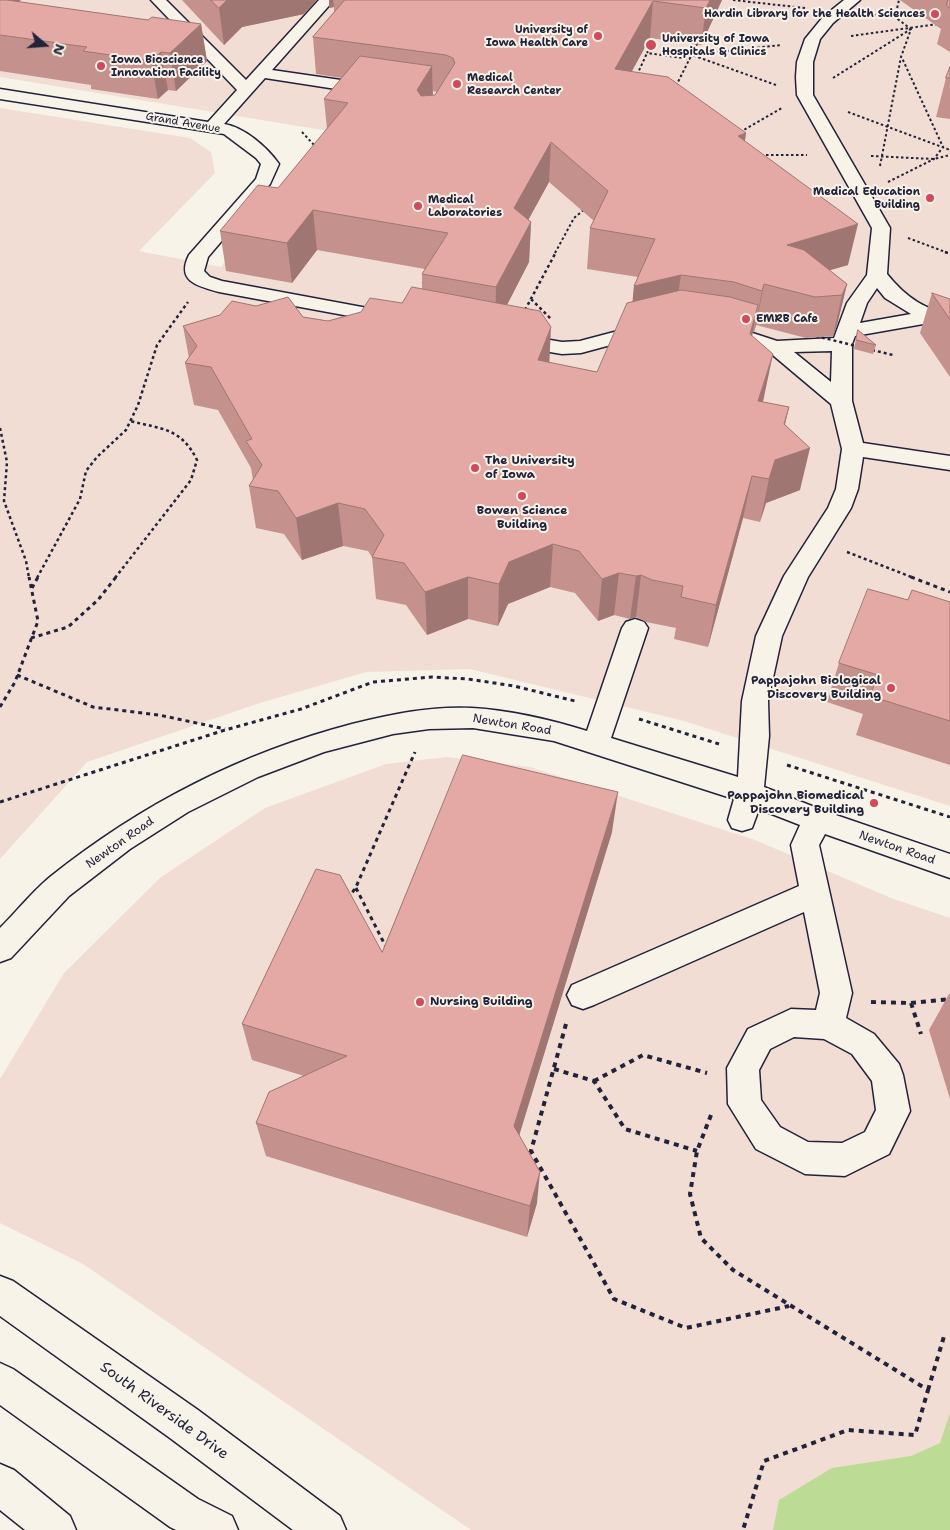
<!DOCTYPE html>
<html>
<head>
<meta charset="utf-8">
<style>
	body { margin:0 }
	#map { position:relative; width:950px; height:1530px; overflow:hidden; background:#f7f3e8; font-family:"Shantell Sans",sans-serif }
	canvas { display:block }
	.north { position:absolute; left:20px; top:20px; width:50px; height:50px; -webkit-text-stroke:4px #f7f3e8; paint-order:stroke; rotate:108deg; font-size:14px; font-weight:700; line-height:20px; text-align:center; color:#22223b }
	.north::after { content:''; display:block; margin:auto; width:18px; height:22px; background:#22223b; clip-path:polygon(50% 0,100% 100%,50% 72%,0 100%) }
</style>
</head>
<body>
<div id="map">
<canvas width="950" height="1530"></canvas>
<div class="north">N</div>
</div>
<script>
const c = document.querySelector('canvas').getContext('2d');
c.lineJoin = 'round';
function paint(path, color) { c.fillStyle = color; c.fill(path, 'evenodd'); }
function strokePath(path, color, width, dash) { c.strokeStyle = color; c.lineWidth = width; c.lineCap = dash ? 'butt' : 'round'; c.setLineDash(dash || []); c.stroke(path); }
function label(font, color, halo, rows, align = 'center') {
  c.font = font + ' "Shantell Sans",sans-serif'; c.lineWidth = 4; c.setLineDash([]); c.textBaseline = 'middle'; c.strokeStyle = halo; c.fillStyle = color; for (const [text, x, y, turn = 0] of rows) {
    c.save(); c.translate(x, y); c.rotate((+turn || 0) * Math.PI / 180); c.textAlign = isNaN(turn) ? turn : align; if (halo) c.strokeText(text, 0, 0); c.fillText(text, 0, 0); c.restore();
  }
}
paint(new Path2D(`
	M0 0H950V806L684 721 470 669 366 672 260 703 87 762 0 859V108L190 138 211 152 215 173 139 251 221 267 329 131 0 77Z
	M447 757 530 767 755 840 891 898 950 918V1530H471L83 1264 0 1223V1079L64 973 161 877 265 808 386 764Z`), '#f1ddd4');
paint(new Path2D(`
	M950 1413V1530H773L779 1500 832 1468 911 1456 940 1443Z`), '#bcdb94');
const minor = new Path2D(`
	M151 0H166L246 80 319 0H334L272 70 375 85 383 90 375 95 265 78 224 124C244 127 267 147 279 164L270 184 208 257 204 271 210 277 222 281 405 315 408 319 405 323 398 325 219 292C197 286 176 281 189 255L256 179 261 164 256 158 224 134 0 99V89L208 122 237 90Z
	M844 0H860L833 23 820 39 813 62V95L890 228 887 274C903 294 924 311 950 313V325L929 323 855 336 852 344V401L863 443 950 456V470L863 457 858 489 851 508 808 577 782 636 768 701 769 736 764 787 827 812 950 854V878L825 834 819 845 852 993 846 1018 874 1034 899 1064 903 1075 910 1111 889 1154 845 1176 805 1174 756 1149 728 1104 727 1068 748 1029 791 1009 816 1010 820 993 804 912 594 1005 583 1009 572 1005 567 995 572 985 799 886 791 845 800 825 759 809 752 828 742 831 732 828 728 820 734 799 554 741 473 728 429 729 393 734 324 752 258 777 188 812 130 849 69 896 11 958 0 962V928C16 912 32 892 50 877 140 805 241 753 352 724 392 714 431 706 472 708 509 710 552 720 587 731L622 628 626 622 635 619 644 622 648 628 611 738 738 777 742 701 756 636 784 576 828 508 836 489 842 449 831 404 768 351 718 334 715 330 718 326 725 324 777 341 834 338 847 303 867 275 872 228 797 95 796 77 797 62 805 39 823 17ZM877 288 885 298 911 314 860 323 867 303ZM832 351 831 382 794 352ZM794 1037 824 1039 852 1054 872 1081 876 1110 865 1132 842 1143 808 1142 780 1127 761 1100 759 1070 770 1049Z
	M648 323 655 325 658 329 655 333 581 353 562 354 514 346 507 344 504 340 507 336 514 334 562 342 580 341Z`);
const major = new Path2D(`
	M0 1276 13 1281 198 1410 340 1516 346 1530H293L170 1438 0 1316Z
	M0 1363 13 1369 198 1499 232 1516 238 1530H176L170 1527 0 1405Z
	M0 1464 14 1470 70 1516 76 1530H25L0 1510Z`);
strokePath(minor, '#22223b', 3);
strokePath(major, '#22223b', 3);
strokePath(new Path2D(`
	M733 0 805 8
	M873 15 895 17
	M851 36 938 24
	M653 42 647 53 690 59
	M637 75 647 53
	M833 78 911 29
	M776 85 692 55 781 45
	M676 86 699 40
	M848 112 950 150
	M302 132 314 145
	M740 132 782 108
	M761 155H807
	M871 156 934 159 950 155
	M880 166 901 57 911 29 895 17 899 0
	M888 182 934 159 943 147 902 58
	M908 238 948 253
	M555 253 574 218 585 209`), '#22223b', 2, [2.5, 2.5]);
strokePath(new Path2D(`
	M945 252 950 254
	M531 299 551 319
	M525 310 556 252
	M0 428 7 462 4 501 26 561 29 578
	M847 552 914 578
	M37 578 80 499 86 471 97 457 126 430 138 405 157 345 188 302
	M115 578 191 480 197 460C181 428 162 429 130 421`), '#22223b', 2.5, [3, 3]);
strokePath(new Path2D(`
	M911 577 950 592
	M32 588 38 577
	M31 638 68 627 98 600 116 577
	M17 675 93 707 159 715 225 729
	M0 707 15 682 38 621 29 577
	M639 719 719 744
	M787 765 950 817
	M0 802 225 730 301 709 373 682 432 677 468 679 514 686 575 701
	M356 888 386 947
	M348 899 356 887 415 752`), '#22223b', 3, [4, 4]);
strokePath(new Path2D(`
	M871 1002 911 1003 950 999
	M911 1003 921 1034
	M566 1024 531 1151 614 1299 686 1328 789 1306
	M554 1069 594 1081 625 1129 697 1151
	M594 1081 643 1055 707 1073
	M711 1115 697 1151 690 1194 701 1238 733 1270 928 1390 915 1435 848 1430 764 1461 743 1530
	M928 1390 945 1333`), '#22223b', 4, [5, 5]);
paint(minor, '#f7f3e8');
paint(major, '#f7f3e8');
strokePath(new Path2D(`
	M816 336 856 346
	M872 350 893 355`), '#22223b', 2.5, [3, 3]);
paint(new Path2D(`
	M0 0 19 2 148 20 201 24 207 61 176 91 168 90 158 99 91 89V85L0 71Z
	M182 0H317L304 14 242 27 224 45Z
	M329 0H722L701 45 650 38 631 72 746 133 745 141 848 265 829 270 847 284 837 325 833 336 806 338 756 325 754 332 753 331 752 336 764 397 763 402 789 407 785 424 800 490 766 503 760 522 743 518 708 647 674 639 676 628 646 622 636 617 630 619 614 615 598 621 575 593 550 587 508 604 498 626 468 619 427 635 406 605 376 599 372 557 368 551 343 546 302 560 284 534 256 528 249 486 253 480 251 468 218 410 194 405 185 363 189 358 183 326 303 317 328 321 402 303 422 289V274L425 269 317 250 292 283 226 271 220 231 278 188 327 129 324 99 342 78 316 74 313 37 334 12V7L329 8ZM433 91 437 92 435 95H433ZM549 182 594 221 590 228 587 269 638 277 634 286 633 301 597 372 550 363 507 305 529 262 531 222 528 220Z
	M900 0H950V52L937 44 941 29Z
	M950 67V119L936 117 946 78Z
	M932 293 950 299V377L920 333Z
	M858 330 876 345 873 354 854 349Z
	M908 600 950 602V765L856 735 863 714 827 702 839 663Z
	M612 832 519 1135 537 1203 527 1237 266 1156 256 1123 304 1076 252 1060 242 1024Z
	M949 994H950V1099L929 1030Z`), '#c4918d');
paint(new Path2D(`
	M0 0H21L0 17Z
	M227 0H317L304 14 242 27 224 45 219 8Z
	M329 0H333L334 7 329 8Z
	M710 0H722L701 45 706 8Z
	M653 1 650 38 612 108 615 69Z
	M201 24 207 61 176 91 170 53Z
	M161 52 168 90 158 99 151 61Z
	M432 66 433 104 418 128 417 90Z
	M746 133 740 173 738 136Z
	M551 142 549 182 513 248 514 208Z
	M313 210 317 250 292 283 287 243Z
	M531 222 529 262 495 328 496 287Z
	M858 224 848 265 779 285 787 245Z
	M681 275 675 316 630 327 634 286Z
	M764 284 756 325 754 332 762 291Z
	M847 284 837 325 833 336 842 295Z
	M758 305 750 347V334Z
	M551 327 549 370 538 360Z
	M773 354 764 397 750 444 758 401Z
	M789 407 779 449 810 448 800 490 766 503 760 522 769 479Z
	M752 476 743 518 708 647 716 605Z
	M338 503 343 546 302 560 296 518Z
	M553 544 550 587 508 604 498 626 499 584 509 562Z
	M619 573 614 615 598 621 602 579Z
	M641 575 636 617 630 619 636 576Z
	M468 577V619L427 635 425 592Z
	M618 792 612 832 512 1159 514 1126Z
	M540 1172 537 1203 527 1237 530 1206Z`), '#a07673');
const building = new Path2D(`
	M0 0H7L148 20 152 17 201 24 170 53 161 52 151 61 83 51 87 47 0 35Z
	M211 0H227L219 8Z
	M345 0H710L706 8 653 1 615 69 668 77 746 133 738 136 858 224 787 245 804 250 847 284 842 295 815 297 764 284 762 291 734 282 681 275 634 286 655 239 590 228 608 191 551 142 514 208 531 222 496 287 422 274 448 233 313 210 287 243 220 231 258 185 278 188 348 103 324 99 360 56 432 66 417 90 421 96 435 95 455 63 453 58 446 55 313 37Z
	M948 0H950V8L947 6Z
	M950 67V78H946Z
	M412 287 540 311 551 327 538 360 597 372 627 303 681 290 730 297 758 305 750 334 773 354 758 401 789 407 784 424 810 448 775 460 769 479 752 476 716 605 681 597 683 586 652 580 641 575 636 576 619 573 602 579 579 551 553 544 509 562 499 584 468 577 425 592 404 563 372 557 384 535 365 509 338 503 296 518 278 491 249 486 262 465 246 441 252 439 211 367 185 363 197 346 183 326 220 315 232 301 256 306 288 297 303 317 328 321 361 312 370 298 402 303Z
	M932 293 950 299V319Z
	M858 330 876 345 856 340Z
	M868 589 908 600 912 590 950 602V721L870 696 878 675 839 663Z
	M463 755 618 792 514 1126 540 1172 530 1206 256 1123 269 1092 347 1056 242 1024 316 869 340 875 382 952Z`);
paint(building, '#e4a9a4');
strokePath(building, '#a07673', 1);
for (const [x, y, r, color] of [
	[935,14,5,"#d1495b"],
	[598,36,5,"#d1495b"],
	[651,45,6,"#d1495b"],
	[101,66,5,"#d1495b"],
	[457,84,5,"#d1495b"],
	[930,198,5,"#d1495b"],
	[418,206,5,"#d1495b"],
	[746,319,5,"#d1495b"],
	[475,468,5,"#d1495b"],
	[522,496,5,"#d1495b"],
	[891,688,5,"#d1495b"],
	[874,803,5,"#d1495b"],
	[420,1002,5,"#d1495b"]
]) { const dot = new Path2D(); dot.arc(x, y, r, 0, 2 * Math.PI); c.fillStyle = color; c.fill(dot); strokePath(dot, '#f7f3e8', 2); }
label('bold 11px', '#22223b', '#f7f3e8', [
	["Hardin Library for the Health Sciences",925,14,"right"],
	["University of",588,30,"right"],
	["Iowa Health Care",588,43,"right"],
	["University of Iowa",662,39],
	["Hospitals & Clinics",662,52],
	["Iowa Bioscience",111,60],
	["Innovation Facility",111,73],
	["Medical",467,78],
	["Research Center",467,91],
	["Medical Education",920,192,"right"],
	["Building",920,205,"right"],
	["Medical",428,200],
	["Laboratories",428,213],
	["EMRB Cafe",756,319]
], 'left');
label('11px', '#22223b', '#f7f3e8', [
	["Grand Avenue",183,123,10]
]);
label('bold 12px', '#22223b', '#f7f3e8', [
	["The University",485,461],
	["of Iowa",485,475],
	["Bowen Science",522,511,"center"],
	["Building",522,525,"center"],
	["Pappajohn Biological",881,681,"right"],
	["Discovery Building",881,695,"right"],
	["Pappajohn Biomedical",864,796,"right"],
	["Discovery Building",864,810,"right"],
	["Nursing Building",430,1002]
], 'left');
label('12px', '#22223b', '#f7f3e8', [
	["Newton Road",512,725,9],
	["Newton Road",120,843,-35],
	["Newton Road",897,848,19]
]);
label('15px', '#22223b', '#f7f3e8', [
	["South Riverside Drive",164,1411,36]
]);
</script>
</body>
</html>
